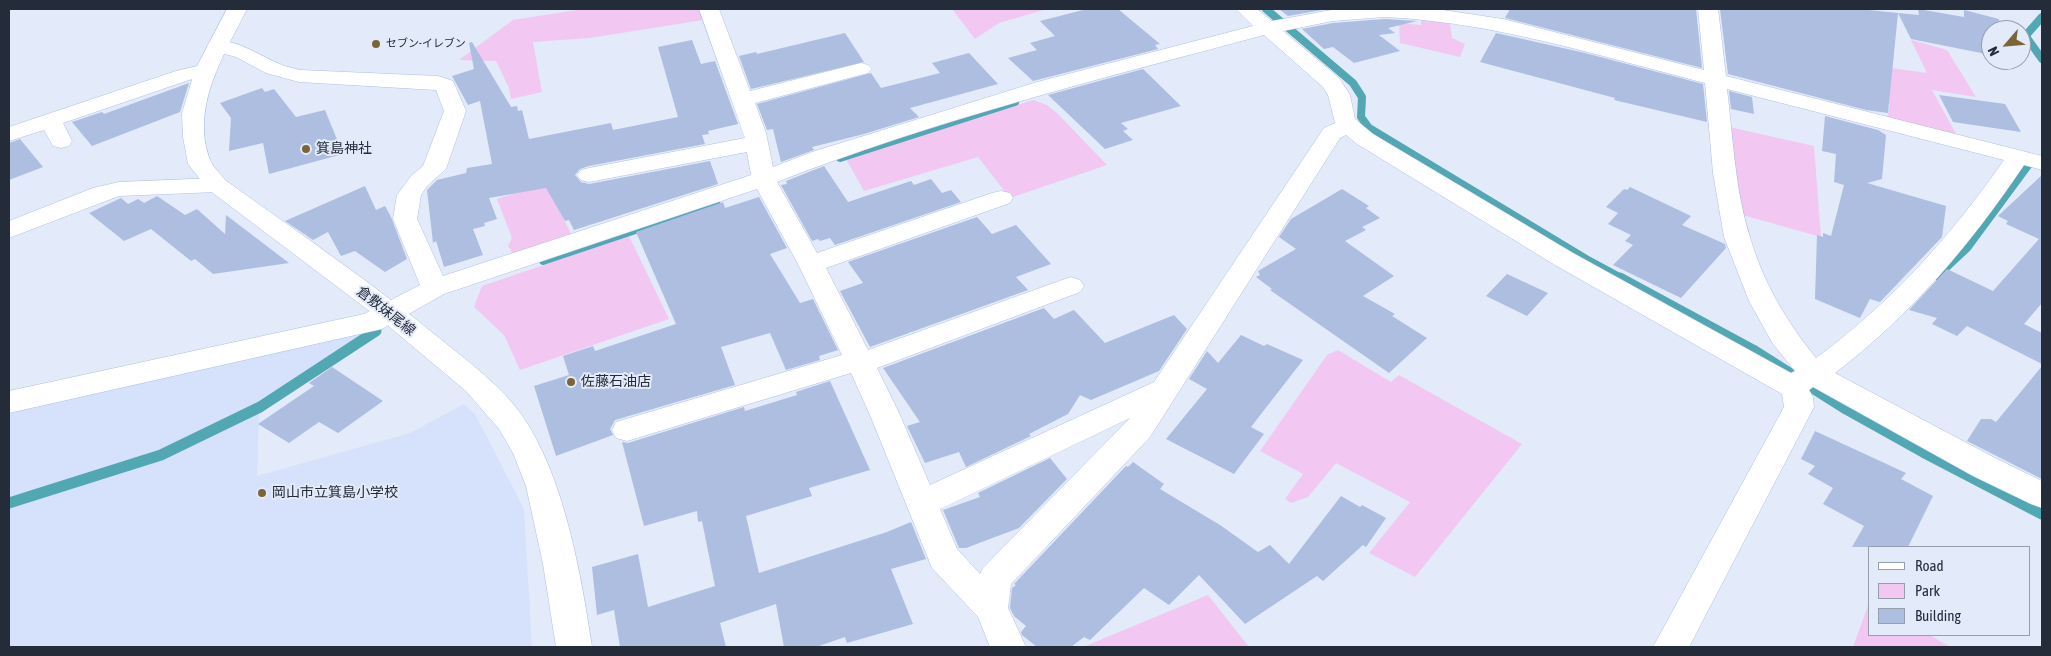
<!DOCTYPE html>
<html>
<head>
<meta charset="utf-8">
<style>
	body { margin:0 }
	#map { position:relative; width:2051px; height:656px; overflow:hidden; background:#e3eaf9; font-family:"Asap Condensed",sans-serif }
	canvas { display:block }
	.frame { position:absolute; inset:0; border:10px solid #252c39; pointer-events:none }
	.legend { position:absolute; left:1868px; top:546px; width:162px; height:90px; box-sizing:border-box; background:#e3eaf9; border:1px solid #979eac; margin:0; padding:6px 9px; list-style:none; font-size:15px; color:#252c39 }
	.legend li { display:flex; align-items:center; gap:10px; height:25px }
	.legend b { width:25px; border:1px solid #979eac }
	.north { position:absolute; left:1981px; top:20px; width:50px; height:50px; box-sizing:border-box; background:#e3eaf9; border:1px solid #979eac; border-radius:50%; rotate:243deg; font-size:14px; font-weight:700; line-height:20px; text-align:center; color:#252c39 }
	.north::after { content:''; display:block; margin:auto; width:18px; height:22px; background:#7a6534; clip-path:polygon(50% 0,100% 100%,50% 72%,0 100%) }
</style>
</head>
<body>
<div id="map">
<canvas width="2051" height="656"></canvas>
<div class="frame"></div>
<ul class="legend">
<li><b style="height:6px;background:#fff"></b>Road</li>
<li><b style="height:14px;background:#f2c8f3"></b>Park</li>
<li><b style="height:14px;background:#adbee1"></b>Building</li>
</ul>
<div class="north">N</div>
</div>
<script>
const c = document.querySelector('canvas').getContext('2d');
c.lineJoin = 'round';
function paint(path, color) { c.fillStyle = color; c.fill(path, 'evenodd'); }
function strokePath(path, color, width, dash) { c.strokeStyle = color; c.lineWidth = width; c.lineCap = dash ? 'butt' : 'round'; c.setLineDash(dash || []); c.stroke(path); }
function label(font, color, halo, rows, align = 'center') {
  c.font = font + ' "Asap Condensed","Noto Sans JP",sans-serif'; c.lineWidth = 4; c.setLineDash([]); c.textBaseline = 'middle'; c.strokeStyle = halo; c.fillStyle = color; for (const [text, x, y, turn = 0] of rows) {
    c.save(); c.translate(x, y); c.rotate((+turn || 0) * Math.PI / 180); c.textAlign = isNaN(turn) ? turn : align; if (halo) c.strokeText(text, 0, 0); c.fillText(text, 0, 0); c.restore();
  }
}
paint(new Path2D(`
	M377 326 384 329 259 414 257 476 410 433 464 404 475 414 524 509 532 647H9V410Z`), '#d6e2fc');
paint(new Path2D(`
	M583 9H700L703 20 590 38 533 42 542 92 511 99 509 88 496 61 459 60 513 20Z
	M952 9H1047L999 23 975 39Z
	M1421 20 1450 23 1452 38 1465 44 1460 57 1400 43 1399 23 1421 25Z
	M1911 40 1947 50 1976 97 1932 90 1956 134 1949 135 1887 119 1890 104 1828 88 1819 58 1927 73Z
	M1033 100 1047 105 1056 112 1107 165 1010 198 978 157 864 191 846 159Z
	M1729 127 1814 146 1821 237 1739 214Z
	M546 183 572 236 514 256 508 246 512 238 497 199Z
	M629 236 669 319 520 370 504 335 474 307 482 286Z
	M1338 350 1391 382 1399 375 1522 444 1415 577 1369 553 1410 502 1336 463 1308 497 1291 503 1285 499 1303 474 1260 451 1327 355Z
	M1208 595 1249 647H1083Z
	M1870 600V635H1930L1950 647H1853Z`), '#f2c8f3');
strokePath(new Path2D(`
	M1266 9 1353 83 1362 97 1361 117 1369 128 1586 259 1623 279
	M2042 17 2027 34V38L2042 59
	M840 158 1015 102
	M543 261 716 203
	M1937 276 1967 248 2029 164`), '#52a8b2', 8);
strokePath(new Path2D(`
	M1620 278 1753 350 1846 409 1923 452 2042 514
	M9 503 161 455 260 407 376 331`), '#52a8b2', 11);
paint(new Path2D(`
	M1087 9H1118L1160 44 1155 45 1158 49 1033 81 1008 58 1037 50 1030 43 1055 36 1040 21Z
	M1279 9H1328L1288 16Z
	M1510 9H1696L1702 68 1505 18Z
	M1720 9H1859L1898 13 1888 113 1866 110 1728 74Z
	M1918 9 1964 17V10L1999 19 2000 30H1991V55L1911 39 1898 13 1919 15Z
	M1385 19 1417 21 1388 28 1395 33 1379 35 1400 51 1354 63 1333 47 1324 49 1302 29 1333 23Z
	M845 33 864 62 751 89 739 56 756 52 757 54Z
	M1496 33 1585 53 1703 84 1707 122 1614 100 1615 98 1480 62Z
	M692 40 701 64 715 61 738 124 708 131 709 134 702 135 705 144 589 166 580 169 575 175 581 182 589 184 710 161 718 184 574 230 569 220 565 221 546 188 489 198 497 219 484 223 485 226 473 229 483 255 444 267 436 241 433 243 427 190 437 180 466 173 467 168 492 164 480 101 468 105 452 76 474 69 469 43 472 42 511 107 517 106 518 111 522 110 529 139 611 123 613 130 678 117 658 47Z
	M969 53 998 84 910 108 919 117 864 134 812 147 814 150 781 162 773 129 767 130 757 104 871 73 881 88 940 73 932 63Z
	M1143 69 1181 106 1121 123 1128 129 1123 131 1133 140 1105 149 1048 95Z
	M189 83 180 112 92 146 72 122 102 112 104 114Z
	M262 88 265 92 274 89 296 117 325 110 343 154 269 174 263 143 229 151 231 118 220 103Z
	M1729 91 1752 97 1754 114 1731 109Z
	M1939 95 2005 104 2021 132 1953 122Z
	M1825 116 1878 130 1886 135 1882 179 1867 183 1946 206 1942 237 1880 302 1870 299 1860 318 1815 299 1817 235 1823 237V233L1831 236 1844 185 1834 182 1836 154 1822 151Z
	M20 139 43 167 9 180V143Z
	M824 166 848 202 911 181 914 185 931 179 942 193 951 190 961 202 835 245 830 238 820 241 818 239 812 241 781 185 787 184 786 181Z
	M2042 175V303L2024 324 2042 333V364L1967 326 1957 336 1932 324 1937 318 1909 310 1947 269 1993 291 2039 239 2006 224 2008 221 1998 216Z
	M365 186 376 210 385 206 391 217 407 259 385 272 355 251 341 256 328 232 313 240 285 221Z
	M1630 187 1691 216 1682 225 1725 244 1726 248 1681 298 1613 265 1633 245 1625 241 1631 235 1608 224 1618 213 1606 207 1624 189 1627 190Z
	M1342 189 1369 206 1366 208 1380 218 1362 227 1366 230 1345 241 1394 276 1363 296 1395 314 1392 316 1427 338 1389 373 1270 290 1272 289 1256 277 1260 275 1258 271 1296 249 1279 237 1291 219Z
	M157 196 185 215 197 209 225 234 226 215 289 263 213 274 195 259 191 261 151 229 124 241 89 213 121 198 128 204 138 199 144 203Z
	M759 197 787 248 770 254 800 303 813 299 838 350 819 356 820 360 786 370 770 333 721 347 735 385 615 420 610 429 613 435 556 456 534 386 569 375 563 356 593 346 595 351 676 324 636 232 723 202 725 208Z
	M977 217 992 234 1016 225 1051 264 1016 277 1028 290 870 347 840 291 863 283 848 262Z
	M1507 274 1548 293 1527 316 1486 296Z
	M1044 308 1054 319 1074 310 1105 343 1174 315 1187 329 1159 371 1091 400 1080 395 1068 414 1029 434 1031 436 966 467 959 452 925 463 907 426 920 422 883 368Z
	M1241 335 1264 346 1267 344 1303 360 1251 427 1264 434 1234 474 1166 439 1207 389 1189 379 1207 351 1218 363Z
	M2042 366V479L1967 441 1981 419H1991L1996 422Z
	M332 367 383 401 338 433 319 422 289 443 258 424 314 386 309 383Z
	M830 381 870 470 809 488 812 496 746 516 759 573 887 532 911 522 926 559 891 569 913 624 847 643 845 637 816 647H784L776 604 720 623 726 647H620L614 610 597 615 592 567 638 554 648 607 715 586 702 521 698 522 697 511 644 526 622 442 628 443 744 407 745 411 797 395 796 392Z
	M1815 431 1906 473 1901 479 1933 496 1908 547H1852L1864 526 1823 504 1833 488 1808 474 1815 466 1801 459Z
	M1050 458 1067 479 1019 528 966 548H959L943 510 980 497 978 493Z
	M1133 462 1164 484 1160 489 1220 525 1258 552 1270 545 1289 564 1341 496 1360 507 1362 505 1386 518 1366 547 1363 545 1323 581 1317 576 1245 624 1199 575 1169 605 1144 588 1090 640 1084 637 1071 647H1037L1022 635 1021 632 1026 626 1014 616 1010 608 1012 588 1016 585 1014 584 1126 466 1128 467Z`), '#adbee1');
const minor = new Path2D(`
	M699 9H719L750 91 861 63 868 65 872 69 868 73 755 103 766 133 773 167 812 152 1037 82 1253 26 1236 9H1257L1272 21 1337 9H1436L1503 19 1704 70 1698 9H1718L1726 76 2042 156V170L2024 165C1971 244 1911 315 1835 373L1995 458 2042 481V508L2031 504 1973 476 1813 387 1809 390 1813 397 1814 407 1689 647H1653L1784 407 1782 394 1555 265 1357 144 1346 135 1340 138 1150 437 1011 584 1008 608 1026 647H990L978 617 932 568 870 415 851 373 627 441 616 438 612 430 616 422 842 355 798 264 757 189 444 294 382 329 9 413V391L364 314 420 285 393 219 397 195 411 176 423 166 444 111 436 90 299 82 266 73 236 57 210 50 207 46 210 42C234 36 259 56 280 64 286 67 293 68 300 70L438 76 453 81 466 111 446 169 427 186 421 195 417 219 443 276 751 175 747 152 589 182 581 180 577 175 581 170 589 168 745 138ZM1385 17C1494 22 1599 56 1705 83L1713 173 1724 237 1749 301 1773 344 1795 371 1791 373 1573 253 1373 134 1355 119 1350 95 1339 78 1283 31 1333 21ZM1264 35 1323 87 1328 95 1335 123 1324 128 1154 382 930 485 900 415 877 368 1080 292 1084 286 1080 280 1071 277 1062 280 868 350 826 268 1010 203 1013 198 1010 193 1001 191 992 193 817 253 777 182C935 120 1100 79 1264 35ZM1727 89 2004 160C1952 235 1890 304 1816 358 1786 321 1763 282 1750 237 1735 190 1733 138 1727 89ZM1130 418 983 568 980 574 957 549 940 509Z
	M206 64 213 66 217 70 213 74 189 80 63 123 72 141 69 146 61 148 53 146 44 130 9 141V127L176 71Z
	M217 178 225 180 229 185 225 190 217 192 119 196 9 238V221L93 188 119 182Z`);
const major = new Path2D(`
	M227 9H247C224 55 189 109 211 162 214 168 221 174 225 180 299 233 374 284 444 342 471 364 501 386 521 414 564 475 581 574 592 647H556L543 564 526 486 513 453 499 429 466 391 380 319 209 190 188 164 183 137 182 113 195 70Z`);
strokePath(minor, '#afbfe3', 1);
strokePath(major, '#afbfe3', 1);
paint(minor, '#fff');
paint(major, '#fff');
for (const [x, y, r, color] of [
	[376,44,5,"#7a6534"],
	[306,149,5,"#7a6534"],
	[571,382,5,"#7a6534"],
	[262,493,5,"#7a6534"]
]) { const dot = new Path2D(); dot.arc(x, y, r, 0, 2 * Math.PI); c.fillStyle = color; c.fill(dot); strokePath(dot, '#e3eaf9', 2); }
label('11px', '#252c39', '#e3eaf9', [
	["セブン-イレブン",386,44]
], 'left');
label('14px', '#252c39', '#e3eaf9', [
	["箕島神社",316,149],
	["佐藤石油店",581,382],
	["岡山市立箕島小学校",272,493]
], 'left');
label('14px', '#252c39', '#e3eaf9', [
	["倉敷妹尾線",386,311,38]
]);
</script>
</body>
</html>
